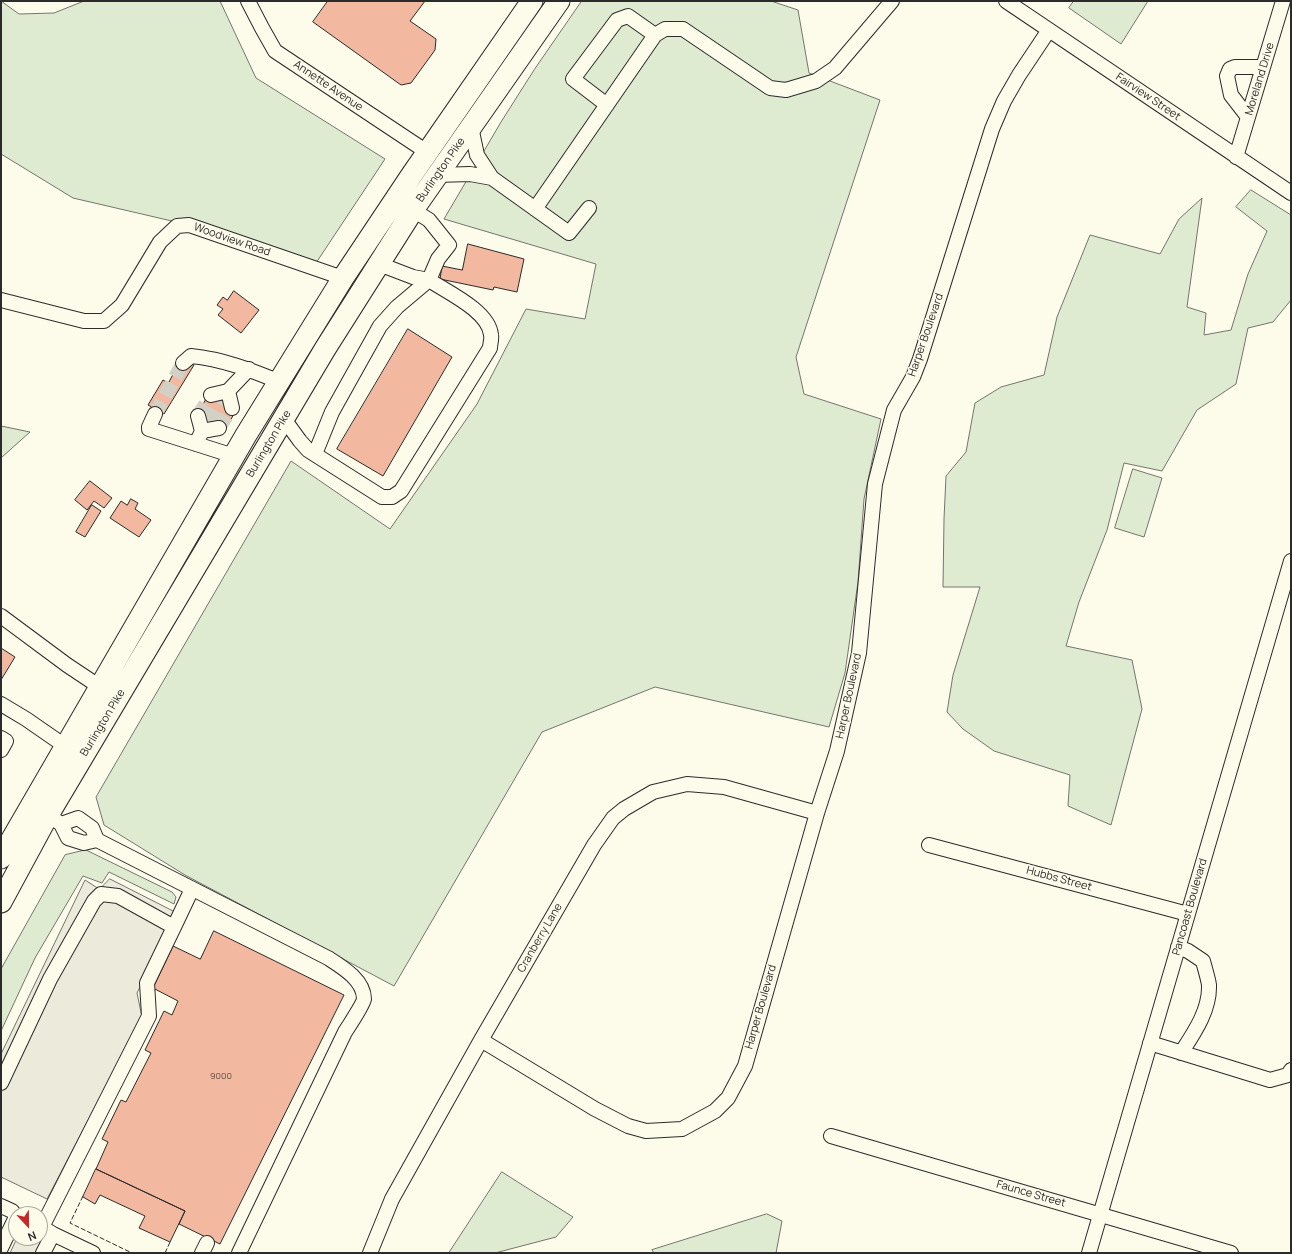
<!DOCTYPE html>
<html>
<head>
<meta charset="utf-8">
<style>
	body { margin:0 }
	#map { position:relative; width:1292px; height:1254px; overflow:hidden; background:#fdfbea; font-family:Manrope,sans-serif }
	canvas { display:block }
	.frame { position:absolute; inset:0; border:2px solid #2b2b2b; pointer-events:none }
	.north { position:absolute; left:8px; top:1206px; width:40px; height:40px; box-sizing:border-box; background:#fdfbea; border:1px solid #a9a89e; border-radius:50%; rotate:158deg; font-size:11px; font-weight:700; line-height:16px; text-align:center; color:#2b2b2b }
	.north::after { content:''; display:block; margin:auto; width:14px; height:18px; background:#c62828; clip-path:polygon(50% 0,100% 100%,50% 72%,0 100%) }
</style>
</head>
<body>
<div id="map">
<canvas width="1292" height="1254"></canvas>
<div class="frame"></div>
<div class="north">N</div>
</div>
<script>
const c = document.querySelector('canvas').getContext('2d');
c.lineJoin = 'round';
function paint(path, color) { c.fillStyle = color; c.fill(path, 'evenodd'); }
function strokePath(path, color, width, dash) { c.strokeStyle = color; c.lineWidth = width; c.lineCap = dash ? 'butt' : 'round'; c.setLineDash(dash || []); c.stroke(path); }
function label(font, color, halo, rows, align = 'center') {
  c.font = font + ' Manrope,sans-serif'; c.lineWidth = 3; c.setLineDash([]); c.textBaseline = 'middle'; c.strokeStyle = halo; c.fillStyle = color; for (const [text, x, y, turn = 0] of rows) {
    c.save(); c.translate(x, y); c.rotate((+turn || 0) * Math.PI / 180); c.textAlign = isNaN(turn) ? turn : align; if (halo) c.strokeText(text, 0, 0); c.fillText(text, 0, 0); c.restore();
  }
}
const green = new Path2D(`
	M1 1 19 14 54 13 84 1H220L256 78 385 159 314 266 189 225 73 198 1 154Z
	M582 1H771L798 10 809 73 880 100 796 357 804 394 881 419 864 499 858 582 845 673 829 727 655 687 542 732 394 986 185 875 104 825 96 797 291 461 390 529 477 404 526 309 585 319 596 264 444 219 501 122 534 70Z
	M1074 1H1148L1121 44 1069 8Z
	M1251 190 1291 215V300L1273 322 1248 328 1236 384 1197 410 1162 471 1124 463 1107 530 1079 602 1066 646 1132 660 1142 709 1111 825 1068 806 1070 775 994 751 963 729 947 712 953 675 980 587H943L944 519 946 476 966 452 975 403 1001 387 1044 375 1057 317 1090 235 1160 254 1179 219 1202 198 1187 307 1206 313 1204 335 1231 330 1248 274 1267 231 1236 207Z
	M1 426 30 432 1 458Z
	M1133 469 1162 478 1144 537 1115 528Z
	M86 850 172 892 176 897 174 904 109 872 102 883 83 876 35 958 1 1031V969L65 855Z
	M502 1172 573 1217 556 1237 495 1253H449Z
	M767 1214 782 1221 776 1253H654L652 1250Z`);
paint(green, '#deebd1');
strokePath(green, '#74746e', 1);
const parking = new Path2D(`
	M110 879 177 913 137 993 142 1017 47 1199 1 1177V1054L85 880 99 889Z
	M40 1234 45 1237 38 1253H10L17 1238H40Z`);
paint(parking, '#eceadb');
strokePath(parking, '#74746e', 1);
const building = new Path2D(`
	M328 1H425L410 21 436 39 435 50 411 83 401 85 313 22Z
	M468 244 524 259 517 292 494 287 493 290 440 279 442 266 462 270Z
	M234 291 259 310 241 333 218 315 223 309 217 305 223 297 227 300Z
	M408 329 452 357 383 476 337 449Z
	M182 358 194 365 164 414 148 405 163 380 168 383Z
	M210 392 238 407 227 426 200 411Z
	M90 481 112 498 104 508 94 501 87 510 75 500Z
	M131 499 138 503 135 509 151 520 139 537 110 518 121 501 127 505Z
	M92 505 101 511 85 537 76 532Z
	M1 648 15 657 1 680Z
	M214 931 344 995 220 1244 179 1224 185 1211 96 1169 108 1142 102 1139 121 1100 126 1102 151 1053 145 1050 164 1011 172 1015 178 1001 153 988 173 946 200 959Z
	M96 1169 185 1211 170 1242 139 1228 145 1216 100 1195 95 1204 83 1197Z`);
paint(building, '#f2b8a0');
strokePath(building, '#2b2b2b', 1);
strokePath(new Path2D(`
	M155 414 183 363
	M198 416 211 395
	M208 422 221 401
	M219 428 232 408`), '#d3d1c4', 14, [14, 7]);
const minor = new Path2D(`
	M248 1 262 28 275 51 427 152
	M1006 1 1291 193
	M607 105 573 79 617 20 628 16 655 35
	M1248 117 1231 95 1227 76 1230 69 1235 67H1263
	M1236 157 1283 1
	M437 175 470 174 492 178 477 155 471 127
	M492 178 569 233 589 208
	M535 209 655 35 665 29H683L770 88 786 90 816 81 835 68 892 1
	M379 264 413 277 429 280 438 259 449 245 429 220 413 210
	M1 300 84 321H104L122 305 160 242 177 226 189 225 343 278
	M183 363 191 356C222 359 251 370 280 382
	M211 395 228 391
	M232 408 228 391 249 369
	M155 414 149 427V429L234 456
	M198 416 202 431
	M284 419 300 441 308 450 382 497H392L401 491 490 348C490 344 492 339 491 335 489 311 447 292 429 280L397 307 380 326 332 412 315 454
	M196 444 202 431 219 428
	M1 616 67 665 100 687
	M1 704 26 719 65 746
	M1 738 6 741 1 750
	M48 815 61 824 68 838 84 843 97 840 328 958C342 967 364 980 364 999 363 1004 349 1026 345 1032L239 1253
	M61 824 78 818 92 828 97 840
	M929 845 1188 914
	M1178 947 1188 951 1203 961C1205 969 1208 978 1209 985 1210 1010 1194 1033 1181 1053
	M481 1040 595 1109 628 1126 646 1131 682 1129 715 1111 728 1098 745 1066 817 813 837 751 859 653 875 484 894 410 913 377 920 359 992 129 1004 101 1019 75 1049 30
	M1150 1043 1270 1080 1288 1075 1291 1070
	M1 1083 50 979 94 901 101 894 118 896 174 927 192 889
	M831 1136 1231 1253
	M1 1206 12 1211 16 1216
	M42 1227 149 1016 147 983 174 927
	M53 1234 93 1253
	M1 1248 16 1217
	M43 1253 53 1234 45 1229
	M202 1253 207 1243
	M370 1253 392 1199 481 1040 594 845 613 818 624 809 653 792 687 784 724 787 817 813
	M1089 1253 1291 561`);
const highway = new Path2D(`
	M1 858 246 435 343 278 411 176 532 1
	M1 902 48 815 325 349 413 210 559 1`);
strokePath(minor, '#2b2b2b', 16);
strokePath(highway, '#2b2b2b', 23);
strokePath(minor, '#fdfbea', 14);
strokePath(highway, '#fdfbea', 21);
strokePath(new Path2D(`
	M83 1196 70 1223 132 1253
	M165 1253 171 1240`), '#2b2b2b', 1, [5, 2]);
label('9px', '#5d4e48', null, [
	["9000",221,1076]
]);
label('11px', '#2b2b2b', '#fdfbea', [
	["Moreland Drive",1260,79,-73],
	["Annette Avenue",328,86,34],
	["Fairview Street",1148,97,34],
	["Burlington Pike",441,170,-55],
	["Woodview Road",232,240,19],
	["Harper Boulevard",926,335,-71],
	["Burlington Pike",269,444,-59],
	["Harper Boulevard",849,696,-78],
	["Burlington Pike",103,723,-59],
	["Hubbs Street",1059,879,15],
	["Pancoast Boulevard",1190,907,-74],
	["Cranberry Lane",540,938,-60],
	["Harper Boulevard",761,1007,-74],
	["Faunce Street",1031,1194,16]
]);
</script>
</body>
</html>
